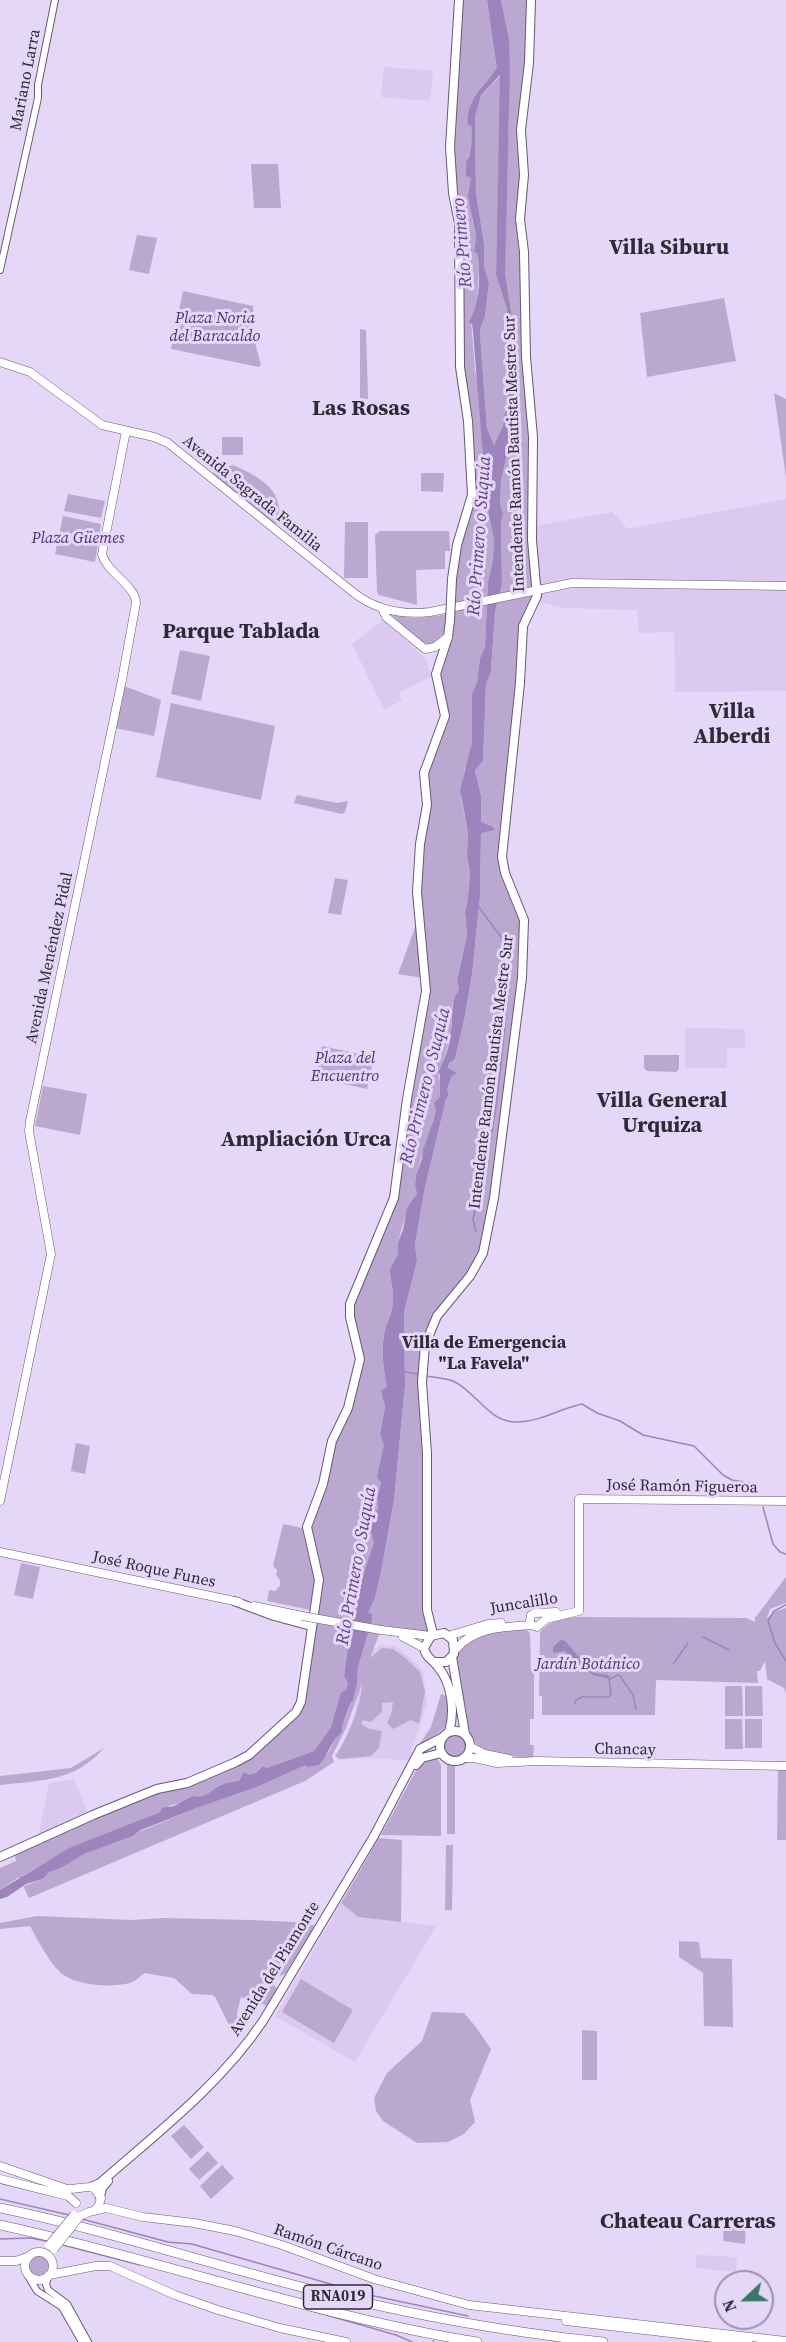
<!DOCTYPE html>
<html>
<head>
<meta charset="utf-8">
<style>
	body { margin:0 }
	#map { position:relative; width:786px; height:2342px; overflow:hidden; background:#e5d7f8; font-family:"Source Serif 4",serif }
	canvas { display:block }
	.north { position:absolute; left:714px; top:2270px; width:60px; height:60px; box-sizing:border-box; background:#e5d7f8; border:2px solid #9d92ab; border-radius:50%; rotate:248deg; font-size:16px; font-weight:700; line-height:24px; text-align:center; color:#302a37 }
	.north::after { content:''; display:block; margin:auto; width:21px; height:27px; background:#387764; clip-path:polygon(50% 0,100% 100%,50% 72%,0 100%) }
</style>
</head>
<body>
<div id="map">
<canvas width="786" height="2342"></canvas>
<div class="north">N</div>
</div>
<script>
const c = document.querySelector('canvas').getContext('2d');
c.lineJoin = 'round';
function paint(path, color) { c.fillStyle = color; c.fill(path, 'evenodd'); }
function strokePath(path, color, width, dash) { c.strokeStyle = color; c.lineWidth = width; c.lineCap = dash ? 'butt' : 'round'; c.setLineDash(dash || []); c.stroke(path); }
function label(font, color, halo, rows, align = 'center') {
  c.font = font + ' "Source Serif 4",serif'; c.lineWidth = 6; c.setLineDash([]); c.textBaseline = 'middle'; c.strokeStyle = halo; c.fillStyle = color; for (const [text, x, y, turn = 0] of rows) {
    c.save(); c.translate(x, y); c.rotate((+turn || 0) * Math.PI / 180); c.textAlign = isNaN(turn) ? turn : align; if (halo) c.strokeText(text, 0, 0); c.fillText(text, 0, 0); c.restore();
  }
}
paint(new Path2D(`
	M384 67 433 71 430 101 381 97Z
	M786 499V691L675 692 674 632 639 633 637 610 565 608 539 602 534 526 613 512 627 529Z
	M383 620 427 660 431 677 399 692 402 701 384 709 352 644Z
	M685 1028 745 1029V1048H727V1068H685Z
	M380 1645 394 1646 401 1650 423 1670 427 1704 411 1751 409 1761 373 1758 336 1760 353 1719 359 1690 373 1650Z
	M74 1779 89 1815 38 1837 49 1783Z
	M341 1903 358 1917 436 1926 355 2062 275 2016Z
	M696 2255 737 2257 736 2272 696 2268Z`), '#dbc9f1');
paint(new Path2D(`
	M459 0H487L498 68 481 87 471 133V151L466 161V176L471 178 472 219 476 237 474 252 477 253 479 271 477 301 471 320 475 371 478 381 484 469 488 486V511L494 540 493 559 488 582 485 647 480 658 477 683 472 693V742L468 762 464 771 461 799 468 833 467 856 470 874 467 905 465 912 467 935 457 981 459 990 452 1006 451 1033 444 1061 438 1072 441 1086 440 1097 416 1175 415 1185 417 1194 405 1217 398 1242V1254L390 1269C390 1280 394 1290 393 1302 392 1311 390 1316 387 1324 380 1341 383 1369 387 1386L381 1391 385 1407 380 1433 385 1445 381 1483 377 1498 378 1509 374 1542 363 1575 348 1646 344 1677 348 1683 346 1690 341 1692 331 1727 314 1751 267 1768 261 1766 256 1773 239 1781 215 1789 207 1795 169 1806 160 1812 70 1848 22 1876 24 1886 43 1879 49 1872 59 1869 83 1854 133 1836 141 1831 194 1809 257 1787 328 1753 347 1715 351 1702 353 1701 357 1684 358 1667 372 1620V1614H367L375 1598 381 1572 394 1500 405 1385 404 1312 417 1261 415 1244 425 1187 446 1099 449 1094 447 1089 452 1076 456 1073 448 1068 449 1063 455 1059 465 1016 472 974 480 896 481 832 495 830 481 822V795L475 770 483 761 486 685 491 671 495 612 502 584 501 523 503 514 500 504 501 480 517 413 518 377 513 324 505 273V193L509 124V39L501 0H531L520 219 537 596 524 621 502 857 525 927 483 1253 451 1298 425 1345 426 1584 433 1634 381 1630 370 1658 382 1648 393 1649 402 1655 420 1672 425 1692 419 1724 411 1720 393 1729 387 1723 391 1715 393 1702 382 1703V1712L371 1722 363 1720 361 1724 370 1729 382 1731 379 1748 371 1756 340 1759 335 1756C347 1741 362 1702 362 1684L346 1728 332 1756 334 1762 305 1781 29 1898 19 1877 0 1890V1868L16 1861 14 1851 157 1789 182 1785 244 1758 296 1712 319 1580 306 1530 331 1446 348 1408 360 1359 349 1312 394 1198 427 985 418 913 427 808 424 776 445 718 436 678 448 637 452 579 469 508 462 385 459 223 452 177Z
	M501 75 496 275 507 309 505 340 511 378 503 427 494 445 487 428 481 349 480 329 485 316 489 283 484 266V243L476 193 475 118 481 95Z
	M251 164H278L281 208H254Z
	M137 235 157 238 149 274 129 270Z
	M183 291 253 306 254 339 261 365 259 367 171 349Z
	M724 298 736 361 647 377 640 313Z
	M360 329 366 330 368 399 360 398Z
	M774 393 786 399V478Z
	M222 437H243V455H222Z
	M233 465C260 477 290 493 275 527L213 476 214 471Z
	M421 473H444L443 492 421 491Z
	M68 494 105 501 101 518 64 511Z
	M63 516 101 524 95 562 55 554Z
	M345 522H368V578H344Z
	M380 531H449L450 551H445V569L416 570 417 605 379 595 377 592 375 535Z
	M390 613C408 620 428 618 447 614 444 634 446 639 425 647Z
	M180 650 210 656 201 701 171 694Z
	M124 686 161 700 154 736 115 728Z
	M171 703 275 726 261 800 156 777Z
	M297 795 337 803 348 801 345 812 342 814 294 803Z
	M335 878 348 880 341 915 328 913Z
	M417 922 424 978 398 974Z
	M322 1046 374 1057 367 1089 316 1078Z
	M644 1055H679V1069L676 1072 647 1071 644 1068Z
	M43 1086 87 1094 80 1135 35 1126Z
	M76 1443 90 1446 85 1474 71 1471Z
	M283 1524 302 1528 304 1531 316 1578 310 1610 267 1601 269 1590 275 1591 280 1586V1580L276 1575 277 1570 273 1566Z
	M21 1563 40 1567 33 1599 14 1595Z
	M786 1577V1603L770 1609 767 1618 776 1611 786 1608V1693L784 1688 767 1679 765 1661 760 1671H757L758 1683 656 1680 655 1715H542V1696H539L540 1632C551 1620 560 1618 577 1617L746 1618 755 1622V1618Z
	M524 1628 530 1633 531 1671 534 1672V1719H530V1745H534L533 1757C515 1757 494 1757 479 1746 463 1735 458 1681 454 1661 465 1632 497 1631 524 1628Z
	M725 1686H742L743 1716H725Z
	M745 1686H762L763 1716H745Z
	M441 1694 446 1696 448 1707 447 1725C438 1736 425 1738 417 1748L431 1727Z
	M725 1719H742L743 1749H725Z
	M745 1719H762V1748H745Z
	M445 1746a11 11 0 1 1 22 0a11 11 0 1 1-22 0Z
	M104 1748C74 1782 43 1780 0 1785V1776L71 1768Z
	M437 1758 441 1765V1836L381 1835 420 1763Z
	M447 1765H455V1834H447Z
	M778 1769H786V1840H777Z
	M379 1838 402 1840 401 1922 358 1917 341 1903Z
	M446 1845H453L452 1910H445Z
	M37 1916 131 1920 163 1918 250 1920 295 1922 314 1925 311 1933 285 1974 272 1979V1984L277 1988 276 1997 268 2006 241 1997 237 2013 240 2031 237 2034 231 2029 215 1997 212 1995 192 1994 174 1978 145 1973C140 1976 136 1981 130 1983 111 1988 77 1986 61 1973 49 1962 38 1941 30 1926L0 1929V1923Z
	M679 1941 699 1942 701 1958 732 1959 733 2027 704 2026 703 1973 679 1957Z
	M301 1979 353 2010 334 2043 282 2012Z
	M432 2012 464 2013 475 2026 491 2049 470 2100 475 2122 464 2134 448 2142 417 2143 383 2121 376 2111 374 2098 387 2073 422 2041Z
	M582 2030 597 2031V2080H582Z
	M184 2125 204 2147 191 2159 171 2136Z
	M208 2151 218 2163 199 2180 189 2169Z
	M222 2165 234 2178 211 2199 200 2186Z
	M724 2220H746L745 2244 723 2241Z
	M28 2266a11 11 0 1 1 22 0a11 11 0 1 1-22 0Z`), '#baa8d1');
paint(new Path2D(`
	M487 0H501L509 39 510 72 505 273 513 324 518 377 517 413 501 480 500 504 503 514 501 523 502 584 495 612 491 671 486 685 483 761 475 770 481 795V822L493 827 495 830 481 833 480 896 472 974 465 1016 455 1059 449 1063 448 1068 457 1073 452 1076 447 1089 449 1094 446 1099 425 1187 415 1244 417 1261 404 1312 405 1385 394 1500 381 1572 375 1598 368 1613 372 1614V1620L358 1667 357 1684 353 1701 351 1702 342 1726V1732C331 1740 329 1754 319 1765L307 1767 305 1765 257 1787 194 1809 141 1830 133 1836 84 1854 59 1869 49 1872 43 1879 26 1884 7 1897 0 1899V1890L69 1848 160 1812 162 1808 174 1806 193 1796C206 1800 212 1788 224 1784 228 1782 234 1782 239 1781L244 1772 249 1775 256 1773 262 1766 267 1768 314 1751 331 1727 341 1692 346 1690 348 1683 344 1677 348 1646 363 1575 374 1542 371 1531 373 1515 378 1509 377 1498 381 1483 377 1477 384 1445 380 1434 385 1407 381 1391 387 1386C383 1369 380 1341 387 1324 390 1316 392 1311 393 1302 394 1290 390 1280 390 1269L398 1254V1242L403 1230 407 1208 417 1194 415 1185 416 1175 422 1159 423 1150 433 1121 436 1110 434 1103 440 1097V1075L438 1072C445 1060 450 1045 451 1031 453 1017 450 1002 459 990L457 981 467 935 465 912 467 905 470 874 467 856 468 833 460 790 472 742V693L477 683 480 658 485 647 488 582 493 559 494 540 488 511V486L484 469 473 332 472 324 469 322C480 303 481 275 477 253L474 252 476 237 468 196 471 178 466 176V161C474 153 470 138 472 126L468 125C465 101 484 86 497 68ZM500 75 496 275 507 309 505 340 511 378 503 426 494 445 487 428 481 349 480 329 485 316 489 283 484 266V243L476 193 475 118 481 95Z
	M561 1640 565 1641 580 1658 582 1656C584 1659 583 1663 585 1666 590 1674 600 1674 608 1675L610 1679 593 1675 564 1651 555 1653 553 1652V1647Z`), '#9e84bd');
strokePath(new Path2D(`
	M476 1232 473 1219 487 1162 497 1100 509 987 507 955 501 937 478 906
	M405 1372 418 1374
	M426 1376C434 1377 445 1378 453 1381 477 1392 489 1424 519 1422 542 1421 561 1408 582 1404L597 1413 620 1421 643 1435 694 1446 723 1475 732 1480 750 1483 757 1490
	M763 1507 773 1544 780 1552 786 1554
	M786 1605 774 1611 768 1621 775 1643 786 1661
	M703 1637 729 1650
	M674 1663 688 1643
	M610 1679 618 1675 620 1676 633 1695 636 1709
	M575 1703 576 1700 582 1697H608L611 1695 609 1679
	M0 2199 69 2215
	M82 2219 168 2242 192 2244 365 2294 468 2316
	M0 2239 31 2238 46 2241
	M63 2245 140 2265
	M309 2310 396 2335 412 2342
	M433 2341 434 2342`), '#9e84bd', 1.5);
const tertiary = new Path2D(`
	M0 270 38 98V85L55 0
	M27 2274 37 2291 62 2307 82 2342
	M48 2277 46 2284 48 2290 67 2304 88 2342`);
const secondary = new Path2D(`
	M0 362 30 372 102 425 154 437 168 443 354 593C376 610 403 615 430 612L572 583 786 586
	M382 608 386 617 425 649 435 647 448 637
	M0 1501 51 1254 29 1131 30 1121 122 680 136 603C136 586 107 573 102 554L126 431
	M0 1552 239 1602
	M254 1606 302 1616
	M579 1611V1499L786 1501
	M530 1621 531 1615 535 1613 556 1612
	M381 1630 431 1636
	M448 1636 488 1624 501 1623
	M403 1637 424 1648
	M455 1650C474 1627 503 1627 531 1625L537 1627 546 1619 579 1611
	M471 1747 485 1754 509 1759
	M464 1758H474L497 1763 536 1761 786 1766
	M0 2166 67 2189C77 2190 85 2185 94 2188L101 2198 99 2205 95 2210
	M0 2179 68 2196 76 2203
	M80 2216 89 2212 106 2208 143 2217 194 2223 235 2231 282 2245 374 2279 469 2305 786 2341
	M25 2266a14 14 0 1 1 28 0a14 14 0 1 1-28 0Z
	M0 2261H16L27 2257
	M49 2275 96 2266H110L175 2295 218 2310 280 2328 346 2342
	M566 2321 748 2342`);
const primary = new Path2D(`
	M452 579 457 545 472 495 468 421 460 367 459 223 453 193 450 147 459 0
	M234 1601 274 1616 311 1626
	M433 1634 427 1610V1454L422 1382 425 1345 437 1316 470 1276 483 1253 494 1198 522 978 524 920 505 873 502 857 520 683 523 626 537 596 532 540 533 437 526 357 524 252 520 219 524 175 521 130 529 63 531 0
	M452 1657 465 1734
	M434 1662H446L454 1654 453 1640 444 1633 431 1636 424 1648C426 1658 432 1659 438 1667 452 1683 455 1712 449 1732
	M440 1746a15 15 0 1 1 30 0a15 15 0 1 1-30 0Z
	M416 1765 422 1758 441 1753
	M0 1857 93 1815 157 1789 187 1783 236 1762 249 1755 296 1712 301 1702 319 1580 307 1527 323 1484 332 1441 348 1408 360 1359 350 1317V1304L394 1198 407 1099 426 991 417 892 420 844 427 805 424 773 445 716 436 674 448 637 450 620
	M91 2187 100 2183C157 2133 220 2085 263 2021L374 1836 420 1749 443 1737
	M100 2197 102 2188 108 2181`);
const motorway = new Path2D(`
	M0 2208C97 2228 190 2258 286 2283 390 2311 496 2331 603 2342
	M0 2225C160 2260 315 2316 477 2342`);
strokePath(tertiary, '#665976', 8);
strokePath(secondary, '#665976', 9);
strokePath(primary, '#665976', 10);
strokePath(motorway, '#665976', 10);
strokePath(tertiary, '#fff', 6);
strokePath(secondary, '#fff', 8);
strokePath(primary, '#fff', 8);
strokePath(motorway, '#fff', 9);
const secondaryBridge = new Path2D(`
	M302 1616 381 1630
	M49 2245 74 2215
	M54 2249 80 2216`);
const primaryBridge = new Path2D(`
	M450 620 452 579`);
strokePath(secondaryBridge, '#665976', 9, []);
strokePath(primaryBridge, '#665976', 10, []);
strokePath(secondaryBridge, '#fff', 8);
strokePath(primaryBridge, '#fff', 8);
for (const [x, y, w] of [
	[338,2297,69]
]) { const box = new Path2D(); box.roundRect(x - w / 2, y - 12, w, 24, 4.5); c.fillStyle = '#e5d7f8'; c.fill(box); strokePath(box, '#302a37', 1.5); }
label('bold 15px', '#302a37', null, [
	["RNA019",338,2297]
]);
label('16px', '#302a37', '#e5d7f8', [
	["Mariano Larra",26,80,-79],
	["Intendente Ramón Bautista Mestre Sur",515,454,-92],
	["Avenida Sagrada Familia",252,494,39],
	["Avenida Menéndez Pidal",50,958,-78],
	["Intendente Ramón Bautista Mestre Sur",492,1072,-83],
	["José Ramón Figueroa",682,1487,1],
	["José Roque Funes",154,1570,12],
	["Juncalillo",524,1604,-9],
	["Chancay",625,1750,1],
	["Avenida del Piamonte",275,1969,-58],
	["Ramón Cárcano",328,2248,19]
]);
label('italic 16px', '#532f75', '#e5d7f8', [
	["Plaza Noria",215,319],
	["del Baracaldo",215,337],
	["Plaza Güemes",78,539],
	["Plaza del",345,1059],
	["Encuentro",345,1077],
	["Jardín Botánico",588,1665]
]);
label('italic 18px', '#644088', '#e5d7f8', [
	["Río Primero",463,243,-95],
	["Río Primero o Suquía",480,536,-86],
	["Río Primero o Suquía",426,1086,-76],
	["Río Primero o Suquía",357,1566,-80]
]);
label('bold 18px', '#302a37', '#e5d7f8', [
	["Villa de Emergencia",484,1343],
	["\"La Favela\"",484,1364]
]);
label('bold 22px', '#302a37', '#e5d7f8', [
	["Villa Siburu",669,248],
	["Las Rosas",361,409],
	["Parque Tablada",241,632],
	["Villa",732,712],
	["Alberdi",732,737],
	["Villa General",662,1101],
	["Urquiza",662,1126],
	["Ampliación Urca",306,1140],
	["Chateau Carreras",688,2222]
]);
</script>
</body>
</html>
